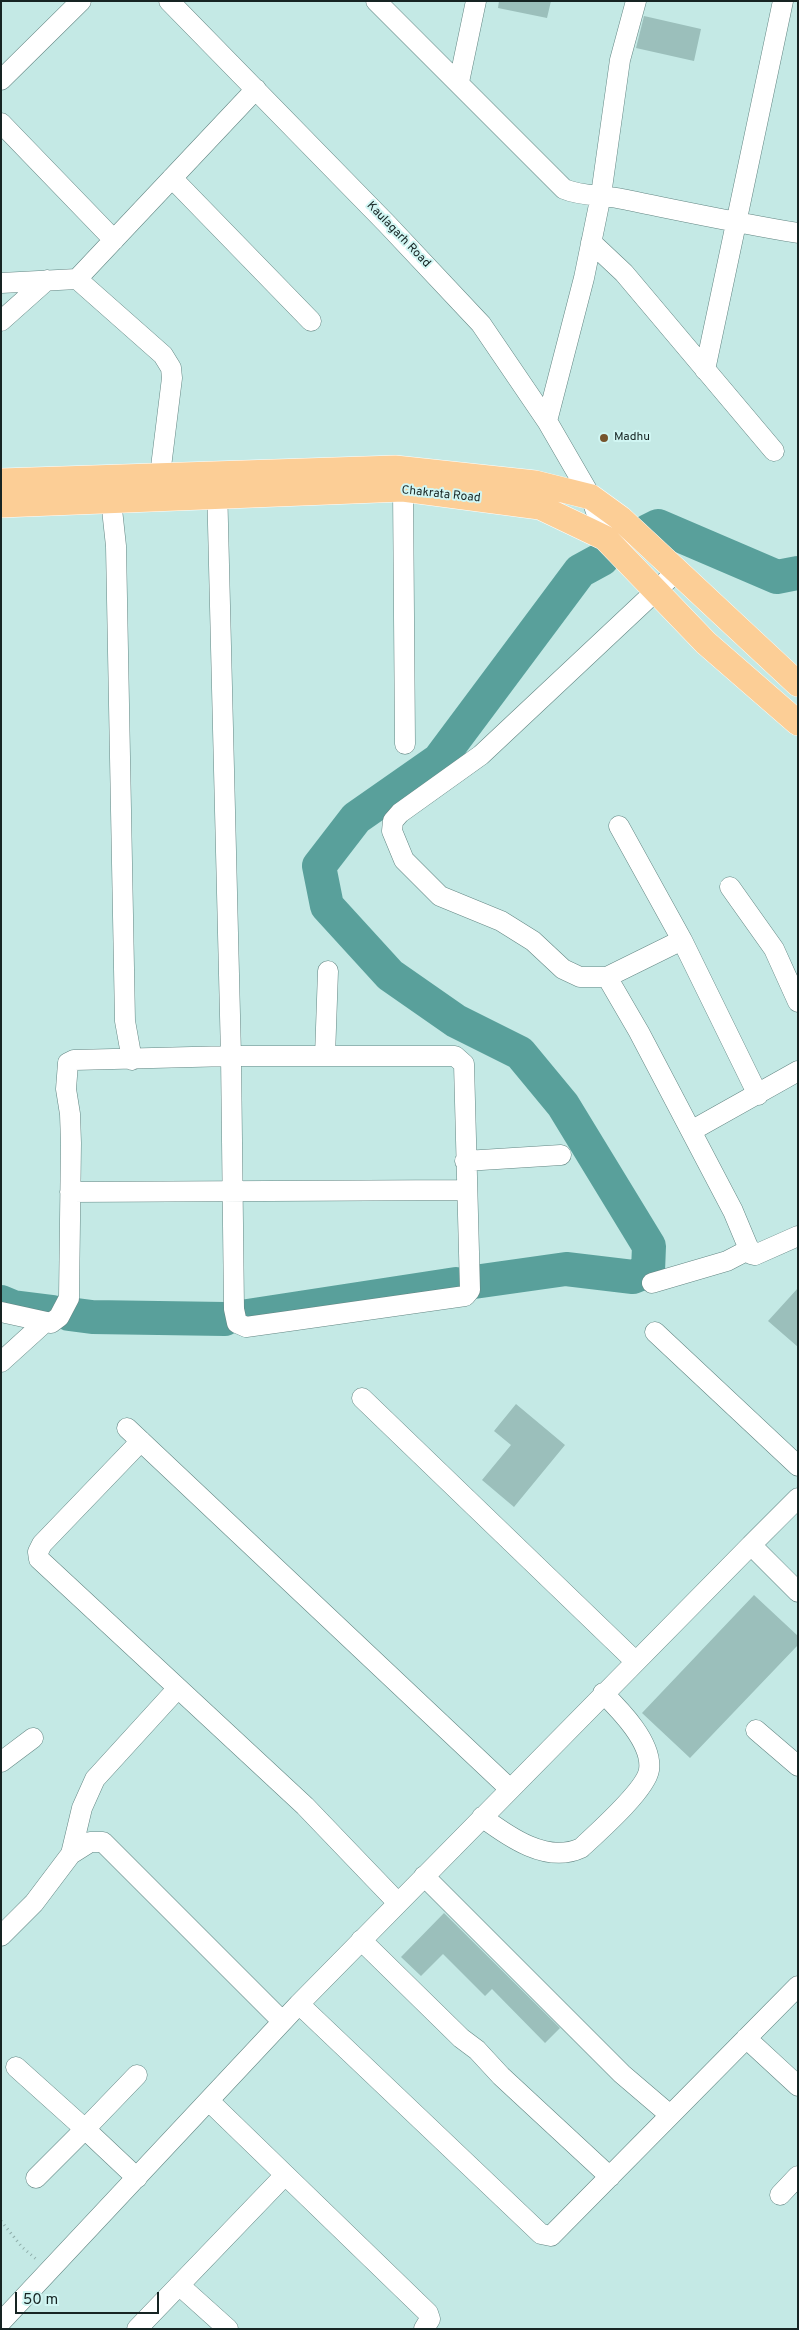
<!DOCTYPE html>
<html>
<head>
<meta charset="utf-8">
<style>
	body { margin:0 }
	#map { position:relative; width:799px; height:2330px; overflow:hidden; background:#c4e9e5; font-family:Overpass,sans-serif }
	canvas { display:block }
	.frame { position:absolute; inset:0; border:2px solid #162423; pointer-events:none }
	.scale { position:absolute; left:15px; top:2292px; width:144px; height:22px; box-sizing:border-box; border:2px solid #162423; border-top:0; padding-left:6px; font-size:15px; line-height:18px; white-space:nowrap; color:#162423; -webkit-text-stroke:4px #d1f6f3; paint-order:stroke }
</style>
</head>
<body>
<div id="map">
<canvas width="799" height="2330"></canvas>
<div class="frame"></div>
<div class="scale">50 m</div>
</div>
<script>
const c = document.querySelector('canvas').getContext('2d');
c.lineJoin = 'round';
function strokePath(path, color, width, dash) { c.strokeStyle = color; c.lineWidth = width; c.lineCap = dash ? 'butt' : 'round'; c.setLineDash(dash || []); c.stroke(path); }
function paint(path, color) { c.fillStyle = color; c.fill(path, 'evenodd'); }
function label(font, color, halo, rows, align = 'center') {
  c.font = font + ' Overpass,sans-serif'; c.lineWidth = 4; c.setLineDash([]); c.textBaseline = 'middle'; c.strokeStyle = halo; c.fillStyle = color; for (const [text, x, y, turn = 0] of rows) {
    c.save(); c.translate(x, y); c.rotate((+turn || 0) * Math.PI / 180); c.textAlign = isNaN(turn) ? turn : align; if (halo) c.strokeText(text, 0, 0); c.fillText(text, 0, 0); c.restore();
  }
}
strokePath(new Path2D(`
	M648 531 658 526 777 577 798 573
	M474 1282 566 1269 633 1277 648 1271 649 1246 563 1105 520 1053 456 1021 390 975 327 906 319 866 356 818 439 760 580 571 602 559
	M1 1302 13 1307 53 1312
	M69 1314 92 1317 225 1319
	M241 1317 456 1284`), '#59a09b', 34);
paint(new Path2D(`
	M499 1H551L547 18 498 8Z
	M644 16 701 29 694 61 636 48Z
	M798 1288V1347L768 1321Z
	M516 1404 565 1445 514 1507 482 1480 511 1445 494 1431Z
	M754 1595 798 1636V1645L690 1758 642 1713Z
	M444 1913 560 2028 545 2043 492 1989 485 1996 443 1954 421 1976 401 1957Z`), '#9bbfbb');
const minor = new Path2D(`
	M169 1 387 224 481 324 547 421 591 497 605 538
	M376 1 564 189C580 196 600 195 617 198 677 210 737 223 798 233
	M1 80 81 1
	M459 82 476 1
	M1 123 114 240
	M172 178 311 321
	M591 242 624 273 774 451
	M77 279 256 89
	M1 283 77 279 163 355 171 368 172 378 160 475
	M1 321 47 280
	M705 370 783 1
	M547 421 584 278 601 195 620 60 636 1
	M403 489 405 744
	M111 500 116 546 125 1021 132 1060
	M676 572 481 755 400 813 393 821 392 831 404 860 440 896 501 921 533 941 563 969 580 977H607L639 1032 733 1211 751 1254 755 1255 798 1236
	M619 826 682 940
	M730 887 774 949 798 1002
	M607 977 682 940 758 1095
	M325 1056 328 971
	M691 1131 798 1071
	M465 1161 561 1155
	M70 1192 466 1190
	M652 1283 727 1261 750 1249
	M1 1312 51 1323 59 1317 69 1298 71 1143 70 1114 66 1089 68 1063 74 1060 231 1056H455L464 1064 470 1290 465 1296 282 1322 246 1327 237 1323 234 1309 231 1056 217 483
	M655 1332 798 1466
	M1 1362 44 1323
	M362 1398 635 1661
	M127 1428 510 1789
	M798 1498 751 1545 798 1592
	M178 1688 305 1806 398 1903
	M756 1730 798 1766
	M1 1762 33 1738
	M482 1817C509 1837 547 1864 581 1848 597 1833 646 1790 649 1770 653 1743 620 1710 603 1693
	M71 1854 82 1808 95 1779 178 1688 39 1559 38 1552 42 1544 141 1441
	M424 1876 622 2074 670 2115
	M1 1936 34 1903 71 1854 90 1842H103L282 2021
	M361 1940 461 2038 477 2050 501 2076 610 2177
	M299 2004 541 2234 551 2236 798 1986
	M746 2038 798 2086
	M16 2067 85 2129 36 2178
	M209 2101 428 2313 430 2319 424 2329
	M137 2178 85 2129 137 2075
	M780 2195 798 2176
	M179 2285 228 2329
	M1 2322 299 2004 751 1545
	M137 2329 285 2175`);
const major = new Path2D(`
	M1 481 395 468 535 483 591 497 620 518 798 684
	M1 505 403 489 540 507 605 538 706 643 798 723`);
strokePath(minor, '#638683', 21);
strokePath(major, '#fff', 26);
strokePath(new Path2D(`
	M1 2221 22 2247 36 2259`), '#8eaca9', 3, [1, 4]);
strokePath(minor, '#fff', 20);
strokePath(major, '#fcce96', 25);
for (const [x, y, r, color] of [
	[604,438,5,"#76542c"]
]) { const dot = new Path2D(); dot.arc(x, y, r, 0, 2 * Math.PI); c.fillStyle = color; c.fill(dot); strokePath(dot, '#d1f6f3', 2); }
label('12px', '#162423', '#d1f6f3', [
	["Kaulagarh Road",398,235,46],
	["Chakrata Road",441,495,6]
]);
label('12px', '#162423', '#d1f6f3', [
	["Madhu",614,438]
], 'left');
</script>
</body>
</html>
